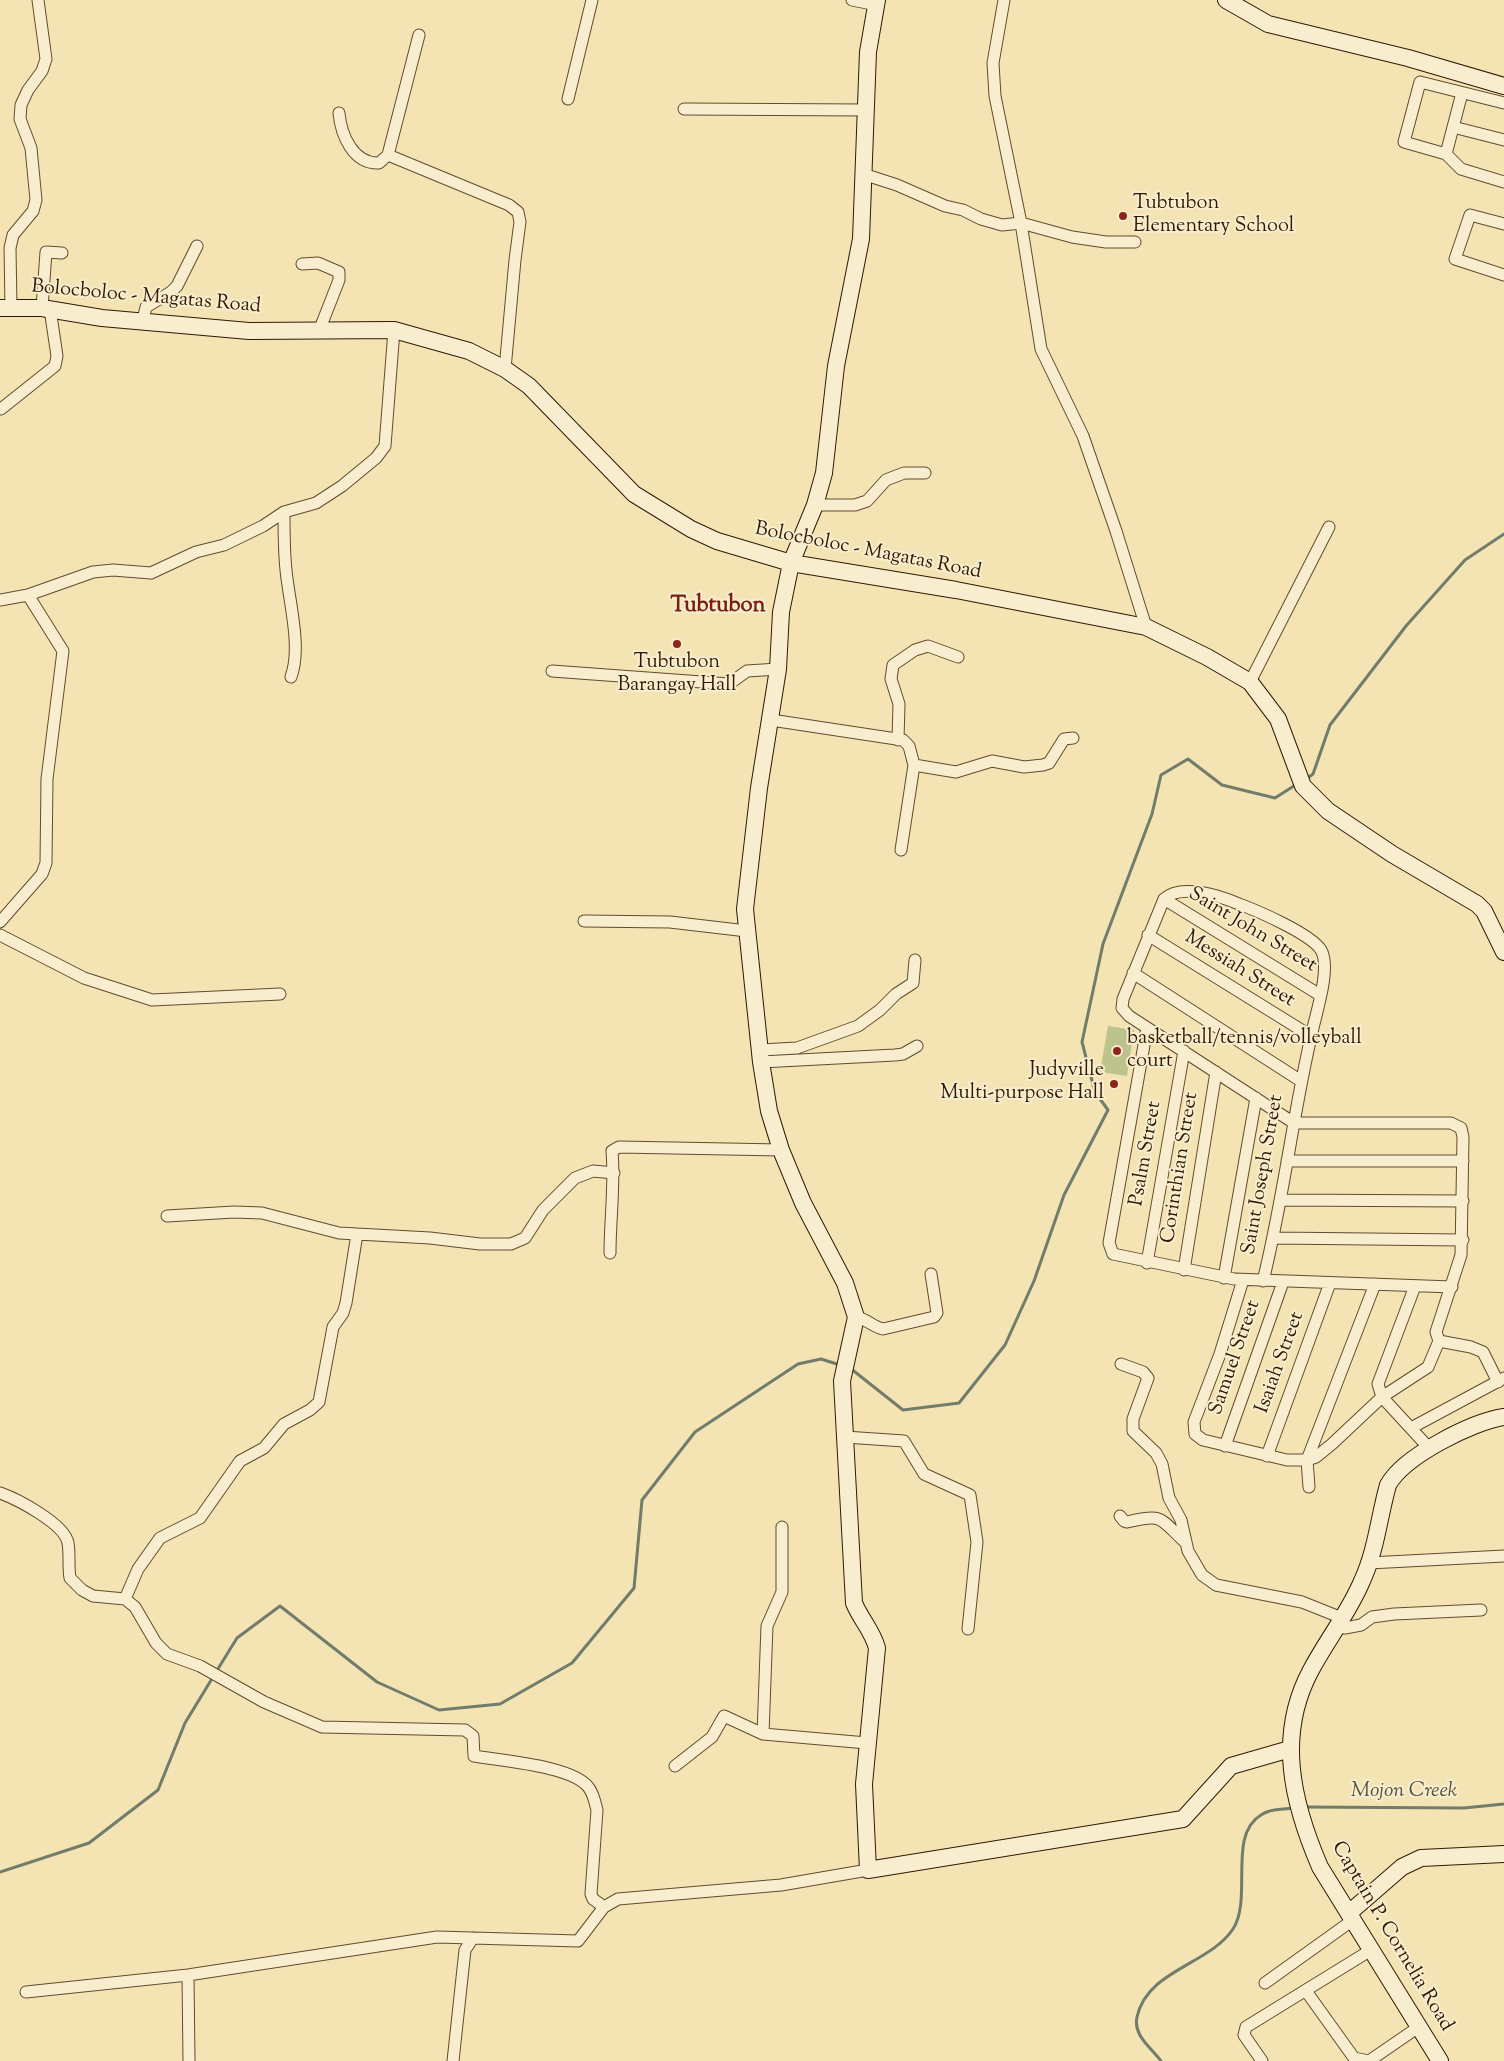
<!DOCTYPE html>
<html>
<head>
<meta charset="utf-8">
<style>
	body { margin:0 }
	canvas { display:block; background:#f4e3b3 }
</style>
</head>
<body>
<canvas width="1504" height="2061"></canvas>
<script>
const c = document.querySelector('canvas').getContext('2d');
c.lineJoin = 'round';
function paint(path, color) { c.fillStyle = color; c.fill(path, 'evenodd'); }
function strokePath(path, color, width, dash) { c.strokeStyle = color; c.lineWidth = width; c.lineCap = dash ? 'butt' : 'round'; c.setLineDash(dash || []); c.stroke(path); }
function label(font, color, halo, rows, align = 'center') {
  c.font = font + ' "Sorts Mill Goudy",serif'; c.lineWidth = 4; c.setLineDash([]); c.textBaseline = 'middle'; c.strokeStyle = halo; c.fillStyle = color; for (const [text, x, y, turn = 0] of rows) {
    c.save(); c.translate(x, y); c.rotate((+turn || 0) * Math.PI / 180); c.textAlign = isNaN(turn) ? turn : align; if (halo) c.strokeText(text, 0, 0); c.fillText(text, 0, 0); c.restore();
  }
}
paint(new Path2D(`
	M1108 1026 1134 1030 1127 1076 1100 1072Z`), '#bcc38c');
strokePath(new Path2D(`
	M1306 779 1313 774 1330 725 1406 626 1465 560 1504 534
	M850 1368 903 1410 959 1403 1005 1345 1034 1281 1064 1195 1108 1110 1095 1092 1082 1042 1103 944 1152 814 1161 775 1188 759 1222 785 1275 798 1297 784
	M216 1672 237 1638 280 1606 377 1682 439 1710 500 1704 572 1663 634 1588 642 1500 695 1432 798 1364 821 1359 840 1365
	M1304 1807 1464 1808 1504 1804
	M0 1872 89 1843 158 1790 185 1723 213 1677
	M1161 2061C1151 2047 1133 2036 1137 2017 1147 1970 1209 1965 1233 1929 1253 1898 1227 1835 1261 1815 1270 1809 1283 1809 1294 1808`), '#717c6b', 3);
const street = new Path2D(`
	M852 0 877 5
	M1004 0 993 63 995 96 1021 223 1041 349 1083 436 1116 531 1146 627
	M568 99 592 0
	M1504 103 1420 82 1404 142 1446 154 1461 169 1504 182
	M684 109 865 110
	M339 113C341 135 353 164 379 163L388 155 419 35
	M1453 127 1504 140
	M1446 154 1462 93
	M388 155 509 205 518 212 520 222 515 260 505 369
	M863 174 897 185 945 206 963 210 981 219 1002 225 1021 223 1072 237 1106 242H1135
	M1504 224 1470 215 1455 259 1504 275
	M302 264 318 263 339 272V280L319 331
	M11 308 10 248 13 235 33 211 36 200 31 148 20 119 21 105 28 90 42 71 46 59 38 0
	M42 308 46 252 62 253
	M143 320 146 307 171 292 177 286 197 246
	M1 409 55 366 57 356 50 309
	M815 505H855L867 501 886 480 904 473H925
	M284 512C284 532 284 551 286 570 289 602 302 647 291 677
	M0 600 28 595 93 572 113 570 151 573 196 552 224 545 263 526 284 512 316 503 342 486 376 458 385 446 394 330
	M552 671 729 684 747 671 778 669
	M1250 682 1329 527
	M771 720 903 740 909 746 914 765 956 772 992 761 1024 767 1043 765 1049 763 1064 739 1073 738
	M898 740 899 704 891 679 893 665 915 650 928 646 958 657
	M901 850 914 765
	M1164 899 1320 995
	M584 921 670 922 747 931
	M0 922 42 874 46 863 47 779 63 651 28 595
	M0 935 84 978 152 1000 280 994
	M1148 935 1311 1036
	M1133 973 1301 1081
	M1147 1028 1109 1243 1113 1254 1234 1279 1452 1287
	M761 1050 797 1048 858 1026 880 1010 896 994 913 983 915 960
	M761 1062 895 1055 903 1054 917 1046
	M1287 1161H1463
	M1281 1200 1463 1201
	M167 1216 234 1212 262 1213 339 1233 357 1234
	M1274 1238 1463 1240
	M610 1253C610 1219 615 1185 612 1151L619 1147 781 1150
	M1147 1263 1184 1051
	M1184 1270 1216 1072
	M1224 1278 1256 1098
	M1243 1280 1220 1354 1194 1422 1195 1434 1203 1440 1287 1460H1307L1316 1457 1332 1444 1382 1397 1428 1367 1439 1341
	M1263 1281C1284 1197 1293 1112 1313 1028 1317 1010 1331 967 1321 950 1311 934 1258 911 1239 904 1220 896 1181 883 1164 899L1123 999 1122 1008 1129 1016 1294 1123H1451L1461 1128 1463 1137 1461 1255 1436 1332 1439 1341
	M1415 1286 1378 1384 1382 1397 1429 1448
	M856 1317C867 1319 873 1327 883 1329L934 1317 937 1313 931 1274
	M1439 1341 1471 1347 1483 1352 1498 1382
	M1121 1364 1143 1372 1148 1378 1133 1419V1431L1156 1453 1162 1464 1169 1498 1181 1520 1188 1551 1202 1575 1216 1585 1302 1602 1342 1618
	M1411 1428 1504 1378
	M845 1437 904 1441 924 1474 970 1495 977 1542 968 1629
	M1225 1446 1283 1282
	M1267 1456 1330 1283
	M1309 1487 1307 1460 1375 1284
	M0 1493C17 1499 65 1524 68 1543 70 1554 68 1566 70 1578L82 1590 93 1596 125 1599 135 1607 156 1643 167 1654 200 1666 264 1702 322 1727 465 1730 473 1736 474 1756C502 1761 574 1766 589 1788 594 1795 595 1803 597 1810L591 1894 593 1899 604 1907
	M1120 1516 1124 1521 1127 1522C1164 1513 1159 1518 1186 1543
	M1369 1563 1504 1556
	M125 1599 138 1569 160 1538 200 1518 240 1461 264 1448 284 1424 310 1410 319 1402 333 1327 343 1313 346 1303 357 1234 430 1238 480 1244H511L525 1238 543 1210 575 1178 593 1171 614 1173
	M1335 1627 1345 1628 1361 1625 1372 1617 1394 1614 1481 1610
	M763 1734 767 1626 782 1592V1527
	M675 1766 712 1737 724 1716 763 1734 867 1743
	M188 1975 189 2061
	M1265 1983 1353 1920
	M1306 1991 1354 2058 1369 2061 1420 2026
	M26 1992 188 1975 437 1937 578 1941 604 1907 618 1899 781 1885 868 1870
	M453 2061 465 1950 473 1938
	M1262 2061 1244 2035 1246 2027 1371 1950`);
const secondary = new Path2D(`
	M877 0 868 52 861 239 836 366 824 473 815 505 791 563 781 612 778 669 759 788 745 909 761 1062 769 1111 781 1150 803 1203 845 1283 856 1317 842 1381 854 1603C861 1620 872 1630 877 1648L864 1784 868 1870 1183 1819 1231 1766 1290 1749
	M1226 0 1268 24 1408 58 1504 86
	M0 308H42L102 318 249 331 394 330 469 351 505 369 529 386 634 494 691 529 717 541 791 563 956 590 1146 627 1207 657 1250 682 1278 719 1303 786 1328 811 1392 854 1477 904 1484 911 1504 952
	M1349 1913 1402 1867 1421 1858 1504 1854
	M1440 2061 1320 1867C1292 1802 1276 1735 1311 1670 1327 1640 1349 1612 1362 1581 1376 1551 1379 1517 1388 1485 1404 1456 1472 1422 1504 1417`);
strokePath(street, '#614c2e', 13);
strokePath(secondary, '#301a02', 18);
strokePath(street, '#f8edce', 11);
strokePath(secondary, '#f8edce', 16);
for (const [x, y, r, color] of [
	[1123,216,5,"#8f2418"],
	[677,644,5,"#8f2418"],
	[1117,1051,5,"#8f2418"],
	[1114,1084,5,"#8f2418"]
]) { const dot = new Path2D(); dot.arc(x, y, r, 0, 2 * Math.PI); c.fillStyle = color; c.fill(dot); strokePath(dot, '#f8edce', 2); }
label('20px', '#301a02', '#f8edce', [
	["Tubtubon",1133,205],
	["Elementary School",1133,228],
	["Tubtubon",677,664,"center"],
	["Barangay Hall",677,687,"center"],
	["basketball/tennis/volleyball",1127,1040],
	["court",1127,1063],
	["Judyville",1104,1072,"right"],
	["Multi-purpose Hall",1104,1095,"right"]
], 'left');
label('20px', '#301a02', '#f8edce', [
	["Bolocboloc - Magatas Road",146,298,5],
	["Bolocboloc - Magatas Road",868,552,11],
	["Saint John Street",1252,931,31],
	["Messiah Street",1239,970,32],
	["Psalm Street",1147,1154,-80],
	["Corinthian Street",1181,1168,-81],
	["Saint Joseph Street",1264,1175,-80],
	["Samuel Street",1236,1358,-71],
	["Isaiah Street",1281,1363,-70],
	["Captain P. Cornelia Road",1391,1937,59]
]);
label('italic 21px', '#56533f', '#f8edce', [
	["Mojon Creek",1404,1792]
]);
label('bold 22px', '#7a1f14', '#f8edce', [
	["Tubtubon",718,607]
]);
</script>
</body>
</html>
